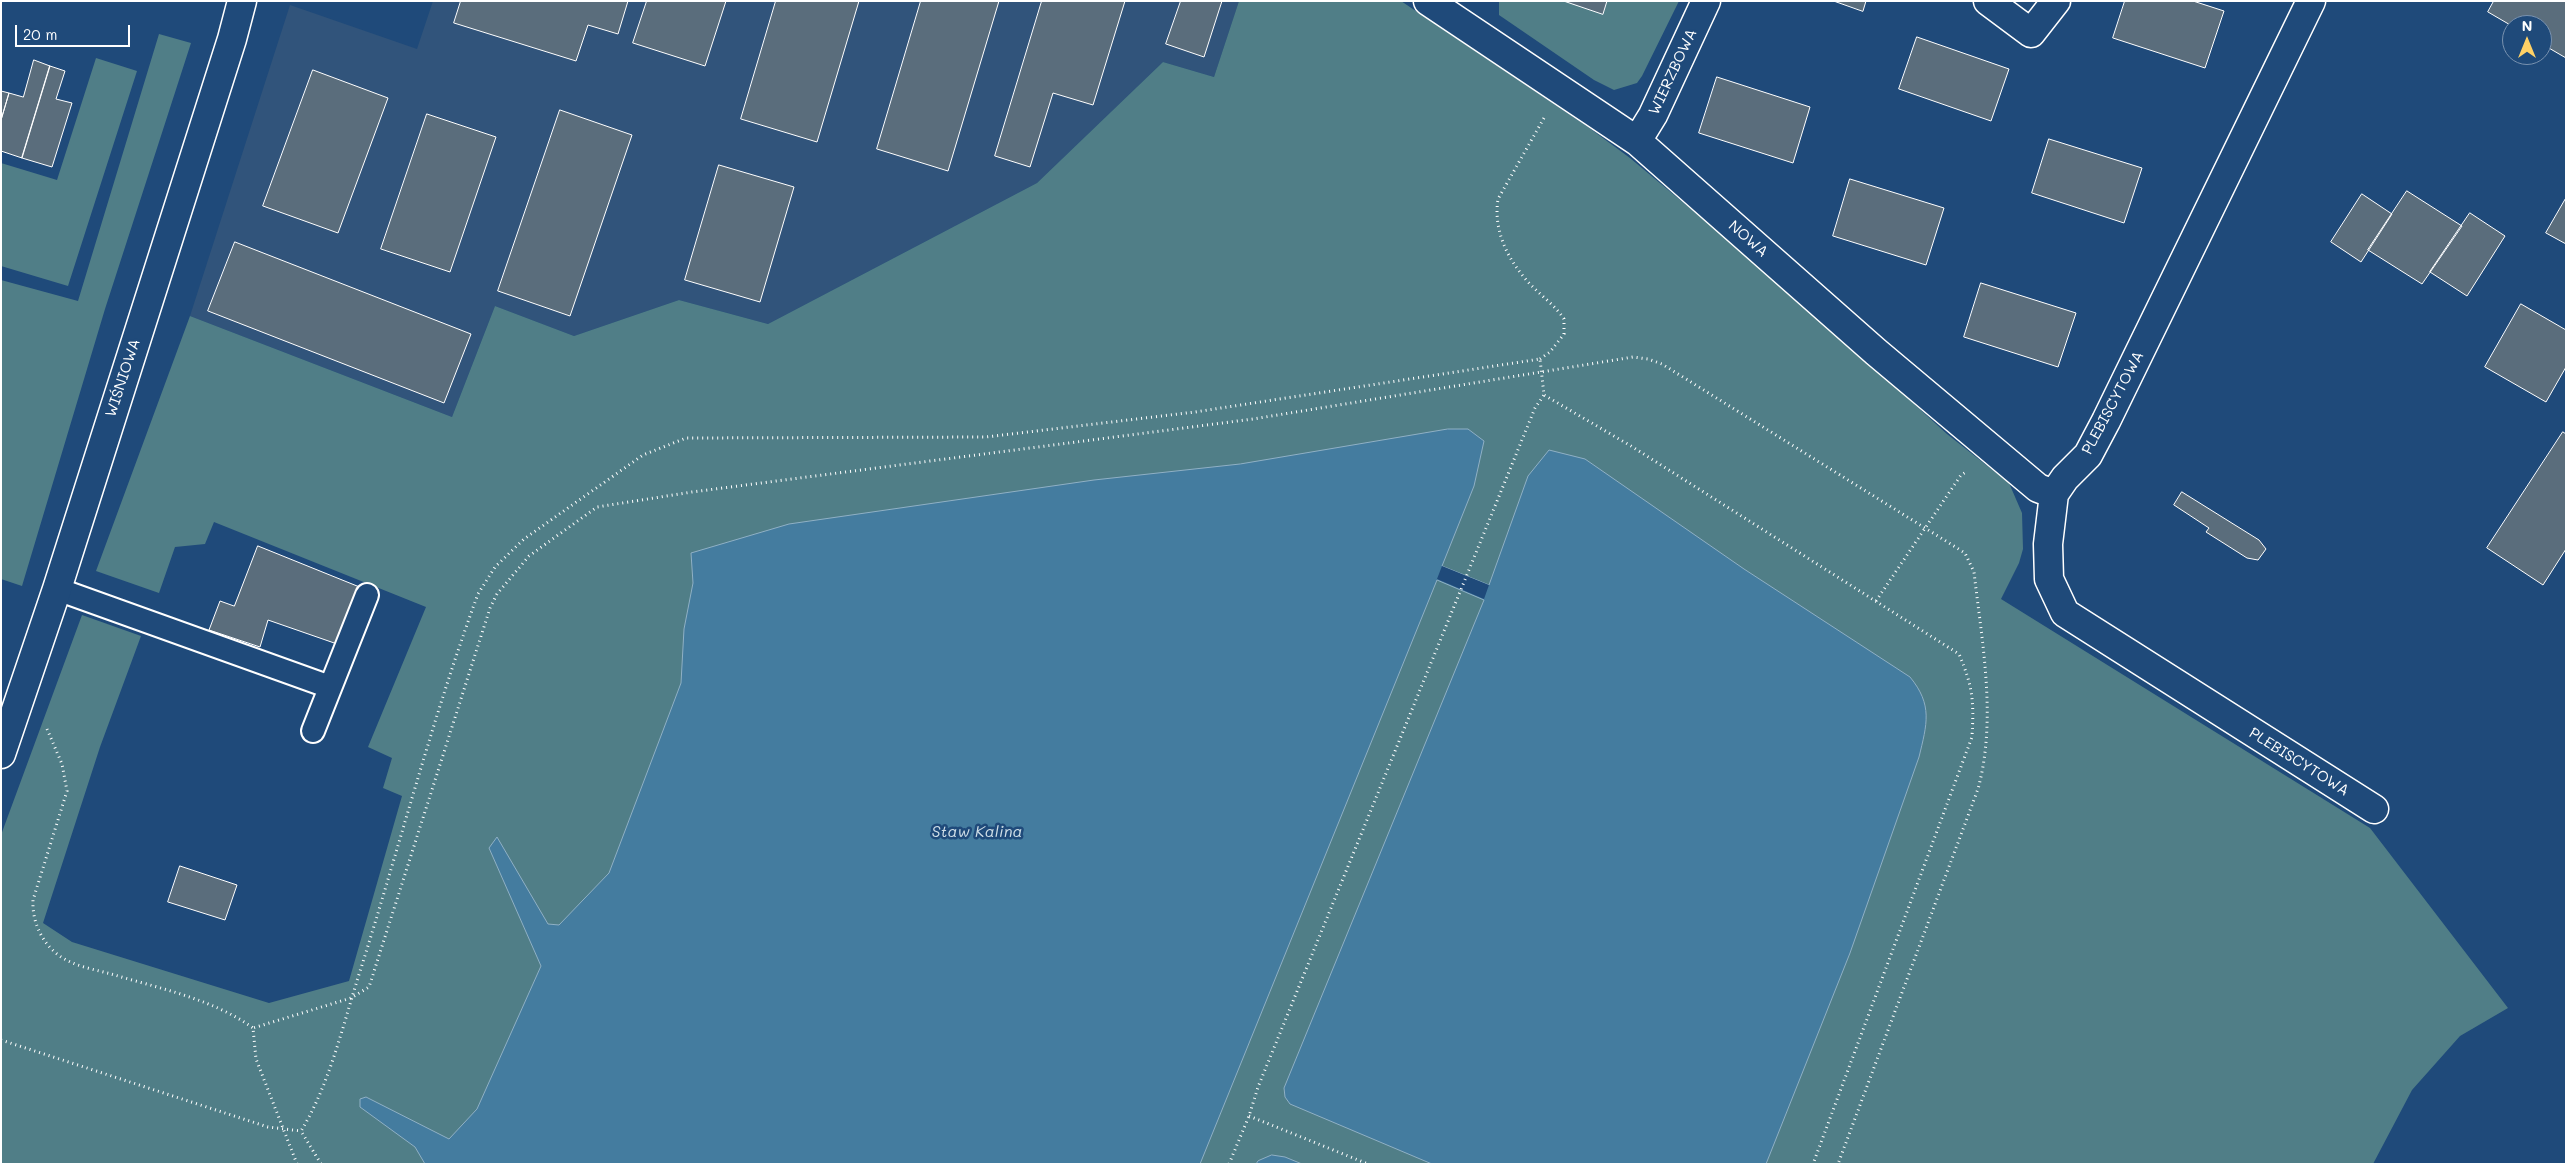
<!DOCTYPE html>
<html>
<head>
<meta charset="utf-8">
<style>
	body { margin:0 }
	#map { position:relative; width:2567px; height:1165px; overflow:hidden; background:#1f4a7a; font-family:Mali,sans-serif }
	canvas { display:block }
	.frame { position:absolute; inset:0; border:2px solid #fff; pointer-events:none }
	.north { position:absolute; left:2502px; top:15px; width:50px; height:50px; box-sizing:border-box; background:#1f4a7a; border:1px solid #7992af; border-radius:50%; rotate:0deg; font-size:14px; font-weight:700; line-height:20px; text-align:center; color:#fff }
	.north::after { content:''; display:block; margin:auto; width:18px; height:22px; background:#ffd166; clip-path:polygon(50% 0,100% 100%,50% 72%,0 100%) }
	.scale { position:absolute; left:15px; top:25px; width:115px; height:22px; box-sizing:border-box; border:2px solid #fff; border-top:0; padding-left:6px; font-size:15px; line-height:18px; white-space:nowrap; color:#fff; -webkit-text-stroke:4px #1f4a7a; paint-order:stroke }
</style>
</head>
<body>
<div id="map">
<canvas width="2567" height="1165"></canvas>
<div class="frame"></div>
<div class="north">N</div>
<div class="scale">20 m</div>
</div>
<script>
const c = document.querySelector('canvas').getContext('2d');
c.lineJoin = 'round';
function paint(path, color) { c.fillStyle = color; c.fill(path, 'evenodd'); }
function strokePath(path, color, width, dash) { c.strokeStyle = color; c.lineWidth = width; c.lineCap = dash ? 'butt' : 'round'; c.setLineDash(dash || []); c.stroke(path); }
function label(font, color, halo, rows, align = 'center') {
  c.font = font + ' Mali,sans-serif'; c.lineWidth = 5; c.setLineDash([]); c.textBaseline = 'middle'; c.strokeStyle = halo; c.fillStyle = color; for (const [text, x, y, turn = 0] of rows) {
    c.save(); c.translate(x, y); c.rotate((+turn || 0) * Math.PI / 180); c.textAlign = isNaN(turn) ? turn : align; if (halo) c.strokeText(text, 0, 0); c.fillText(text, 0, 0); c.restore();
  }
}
paint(new Path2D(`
	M433 1H1239L1214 77 1163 62 1037 183 768 324 679 300 574 336 495 306 452 417 190 316 290 5 417 49Z`), '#31547b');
paint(new Path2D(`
	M1239 1H1401L1588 127 1630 158 1808 307 1947 434 2009 483 2022 513 2023 549 2019 563 2001 599 2370 828 2508 1008 2460 1036 2412 1090 2373 1164H1V835L82 615 141 636 100 747 43 923 72 942 269 1003 349 981 402 796 383 788 392 758 368 747 426 607 214 522 205 544 175 547 159 593 96 571 190 316 452 417 495 306 574 336 679 300 768 324 1037 183 1163 62 1214 77Z
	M1499 1H1564L1603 14 1607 1H1679L1642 76 1637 83 1614 90 1594 80 1499 15Z
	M159 34 191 43 105 309 22 586 1 579V280L78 301Z
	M96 58 137 71 68 286 1 266V163L57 180Z`), '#507e87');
const water = new Path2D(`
	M1448 429H1468L1484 441 1474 486 1442 566 1489 585 1528 476 1549 450 1585 459 1744 569 1910 677C1933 705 1927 724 1919 757L1850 953 1766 1164H1432L1290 1104 1285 1097 1284 1088 1484 600 1437 580 1200 1164H425L415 1147 360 1107V1099L366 1097 449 1139 477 1109 541 966 489 848 497 837 548 924 559 925 609 873 681 683 684 629 693 583 691 553 789 524 1094 480 1240 464Z
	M1272 1155 1285 1157 1302 1164H1256L1258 1161Z`);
paint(water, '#447c9f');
strokePath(water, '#8fb0c5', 1);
paint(new Path2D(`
	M1442 566 1489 585 1484 599 1437 579Z`), '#1f4a7a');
const building = new Path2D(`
	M461 1H628L618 34 588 25 576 61 454 23Z
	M647 1H726L705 66 633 43Z
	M776 1H859L817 142 741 119Z
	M921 1H999L948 171 877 149Z
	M1042 1H1125L1093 105 1053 93 1030 167 995 156Z
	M1181 1H1222L1204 57 1166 44Z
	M1564 1H1607L1603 14Z
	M1834 1H1866L1863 11Z
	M2125 1H2193L2224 11 2205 68 2113 38Z
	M2494 1H2566V58L2542 44V25L2512 26 2488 12Z
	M1917 37 2009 69 1991 121 1899 89Z
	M34 60 50 66 22 158 1 151V120L9 93 23 97Z
	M50 66 65 71 56 99 72 103 52 167 22 158Z
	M313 70 388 98 338 233 263 206Z
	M1717 77 1810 107 1793 163 1699 133Z
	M1 91 9 93 1 120Z
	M560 110 632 135 570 316 498 291Z
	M427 114 496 137 450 272 381 249Z
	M2049 139 2142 168 2124 223 2032 193Z
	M719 165 794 187 760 302 685 280Z
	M1850 179 1944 208 1926 265 1833 236Z
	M2407 191 2462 226 2422 284 2368 250Z
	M2362 194 2392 214 2361 262 2331 242Z
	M2566 198V244L2546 233Z
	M2470 213 2505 236 2467 296 2430 272Z
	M235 242 471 334 444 403 208 311Z
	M1981 283 2076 313 2058 367 1964 337Z
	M2521 304 2566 330V367L2546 402 2485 367Z
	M2563 432 2566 434V549L2543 585 2487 548Z
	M2182 492 2259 540 2266 549 2258 560 2247 558 2206 532 2209 528 2174 505Z
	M258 546 362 588 340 645 268 620 260 647 209 630 220 601 234 606Z
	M180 866 237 885 225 920 168 902Z`);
paint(building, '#5a6d7c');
strokePath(building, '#fff', 1);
const lane = new Path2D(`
	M57 589 330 687
	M313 731 367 595`);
const street = new Path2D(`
	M1428 1 1637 141 1876 352 2038 488 2054 494
	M1988 1 2031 33 2056 1
	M2311 1 2106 421 2088 455 2065 478 2054 494 2048 544 2049 579 2065 613 2374 809
	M1637 141 1653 115 1706 1
	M1 754 57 589 232 39 242 1`);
strokePath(lane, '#fff', 26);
strokePath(street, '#fff', 31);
strokePath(new Path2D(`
	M1540 359 1550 352 1564 334V319C1555 305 1540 295 1529 283 1508 260 1493 231 1498 199L1544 118
	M1876 601 1961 475 1966 472
	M47 729 62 764 67 791 33 900C32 921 41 941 57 954 72 966 93 969 111 974 158 988 213 999 253 1028
	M1 1040 268 1127 301 1131
	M1249 1116 1368 1164
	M297 1164 256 1059 253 1028 351 998 369 987 490 608 497 594 529 556 597 507 692 492 1253 419 1633 357 1648 359 1662 364 1925 528 1965 553 1974 572C1982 643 1997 719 1978 789L1838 1164
	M321 1164 301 1131C331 1082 344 1020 362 965 401 841 433 716 478 594L495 567 524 539 643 455 686 438 986 437 1195 412 1540 359 1544 395 1631 446 1959 654C1973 687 1974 701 1972 737L1813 1164
	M1229 1164 1249 1116 1258 1087 1535 408 1544 395`), '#fff', 3, [1, 4]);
strokePath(lane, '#1f4a7a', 22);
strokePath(street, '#1f4a7a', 28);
label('15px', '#fff', '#1f4a7a', [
	["WIERZBOWA",1673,72,-65],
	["NOWA",1748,239,41],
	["WIŚNIOWA",123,378,-72],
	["PLEBISCYTOWA",2113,403,-62],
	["PLEBISCYTOWA",2299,762,32]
]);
label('italic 16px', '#d0dee7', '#1f4a7a', [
	["Staw Kalina",977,832]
]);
</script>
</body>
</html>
